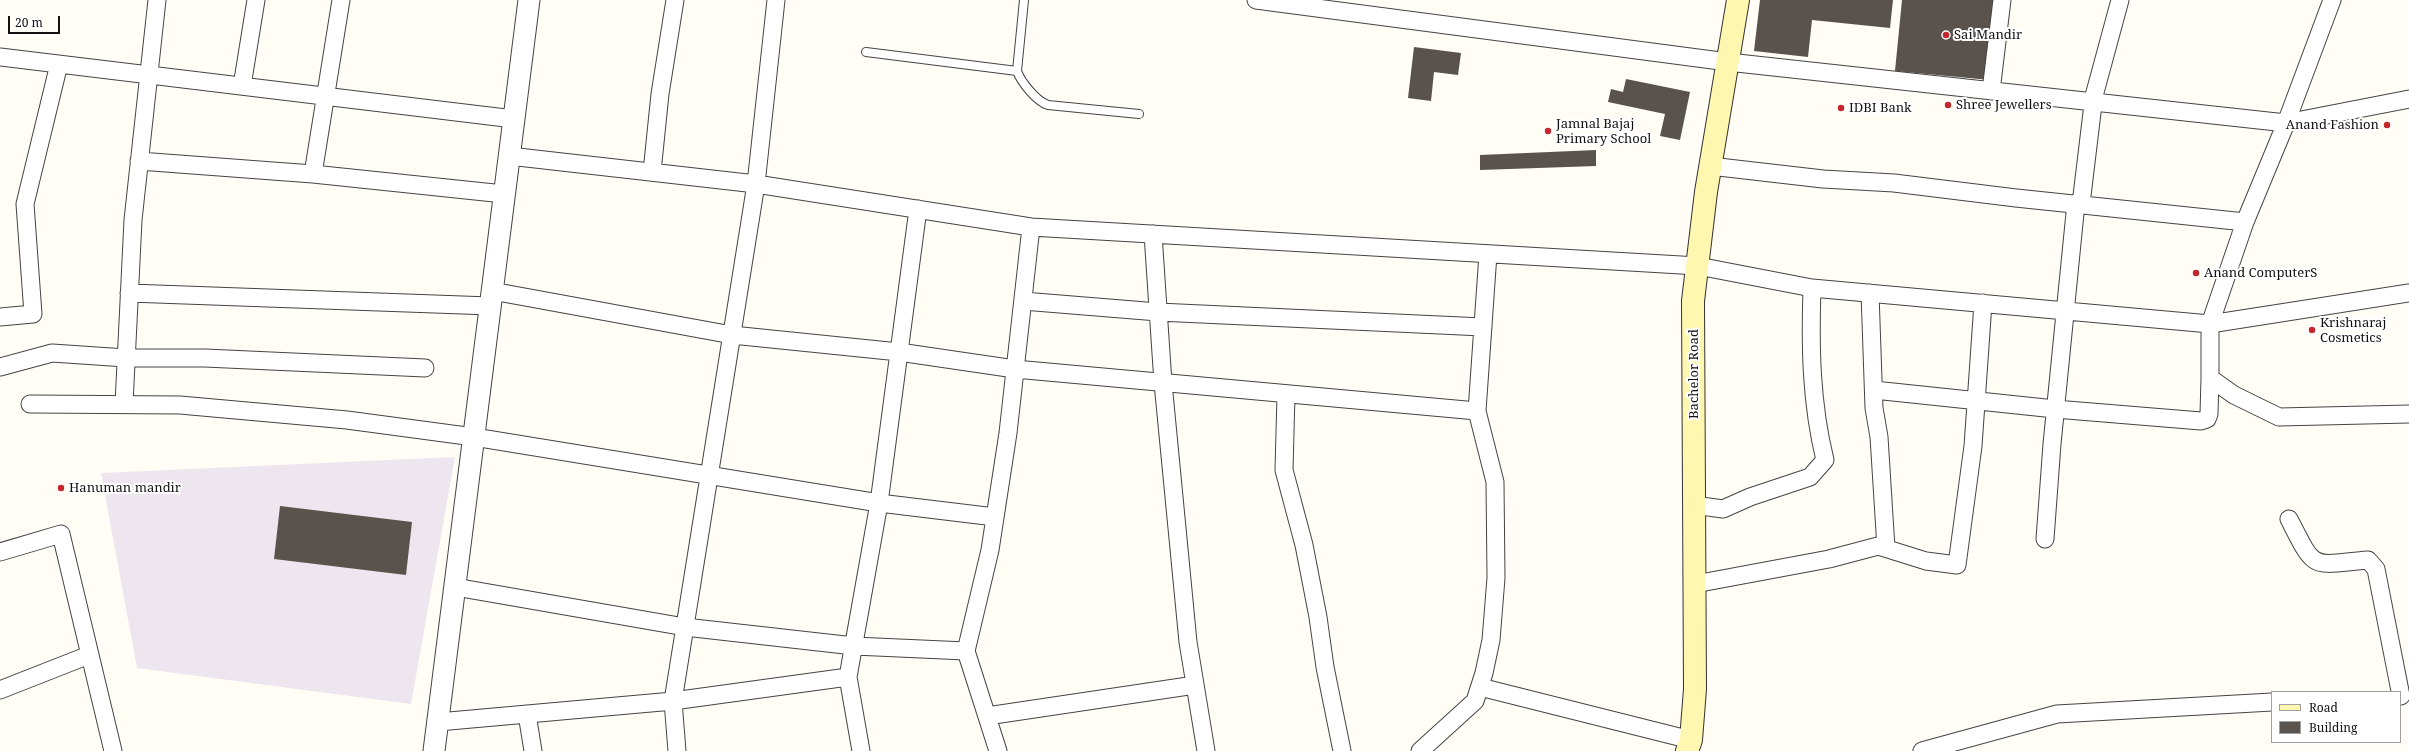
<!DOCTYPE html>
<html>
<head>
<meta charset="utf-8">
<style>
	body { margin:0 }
	#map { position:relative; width:2409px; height:751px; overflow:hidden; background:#fffdf5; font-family:"Noto Serif",serif }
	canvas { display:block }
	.legend { position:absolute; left:2271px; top:691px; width:130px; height:52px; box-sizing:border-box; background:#fff; border:1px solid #a0a0a0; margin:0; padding:5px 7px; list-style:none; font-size:12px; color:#111 }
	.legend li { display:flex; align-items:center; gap:8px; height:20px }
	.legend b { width:20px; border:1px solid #a0a0a0 }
	.scale { position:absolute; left:8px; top:16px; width:52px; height:18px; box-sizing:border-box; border:2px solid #111; border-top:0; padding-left:5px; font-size:12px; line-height:14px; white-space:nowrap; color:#111; -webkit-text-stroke:3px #fff; paint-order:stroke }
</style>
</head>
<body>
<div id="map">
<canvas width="2409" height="751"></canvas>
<ul class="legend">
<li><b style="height:5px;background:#fff6b0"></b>Road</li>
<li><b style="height:11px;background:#5a524d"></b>Building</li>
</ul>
<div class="scale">20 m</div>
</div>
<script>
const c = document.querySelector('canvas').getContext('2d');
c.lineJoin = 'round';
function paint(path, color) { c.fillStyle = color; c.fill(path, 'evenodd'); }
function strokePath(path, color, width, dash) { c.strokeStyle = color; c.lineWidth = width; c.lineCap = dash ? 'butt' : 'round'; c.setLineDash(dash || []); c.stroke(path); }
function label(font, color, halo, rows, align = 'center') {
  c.font = font + ' "Noto Serif",serif'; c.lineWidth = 4; c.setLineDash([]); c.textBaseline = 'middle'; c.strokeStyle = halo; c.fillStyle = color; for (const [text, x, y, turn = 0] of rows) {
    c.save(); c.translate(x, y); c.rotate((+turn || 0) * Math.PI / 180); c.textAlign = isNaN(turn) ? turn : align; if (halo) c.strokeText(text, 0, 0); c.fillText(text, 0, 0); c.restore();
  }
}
paint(new Path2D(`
	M455 457 411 704 137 668 101 473Z`), '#eee6ef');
paint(new Path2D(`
	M1760 0H1893L1890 28 1812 20 1808 57 1754 51Z
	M1902 0H1998L1990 80 1895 71Z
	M1414 47 1461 53 1458 75 1434 72 1431 101 1408 98Z
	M1626 79 1690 92 1680 140 1660 136 1665 114 1608 102 1611 89 1623 92Z
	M1596 150V166L1480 170V155Z
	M280 506 412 522 406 575 274 559Z`), '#5a524d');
const service = new Path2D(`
	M1024 0 1017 71C1021 82 1036 101 1048 105L1139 114
	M866 52 1017 71`);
const minor = new Path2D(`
	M1256 0 1728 62 2286 123 2409 99
	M2332 0 2286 123 2245 222 2210 324V378L2234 395 2279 417 2409 414
	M0 57 514 119
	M242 86 256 0
	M1991 91 2002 0
	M509 156 756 184 1031 227 1698 266 1812 288 2210 324 2409 293
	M139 161 313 174 504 194
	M1710 166 1823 179 1894 183 2016 198 2245 222
	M652 172 660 94 675 0
	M313 174 341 0
	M2081 204 2094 96 2120 0
	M1153 234 1163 383 1188 642 1206 751
	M492 291 732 335 899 352 1015 369 1477 411
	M129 293 490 306
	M1870 293 1874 408 1879 437 1886 548
	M1023 301 1158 312 1483 327
	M0 317 33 314 25 204 59 64
	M0 367 52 353 126 358H205L425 368
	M1874 390 2055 409 2201 421 2207 419 2209 414 2210 378
	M1286 395 1284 470 1304 545 1318 617 1325 667 1342 751
	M30 404 180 405 347 420 474 437 879 503 995 517
	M124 404 133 220 157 0
	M1694 505 1723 509 1750 497 1810 477 1825 460C1811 403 1810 347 1812 288
	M2289 519C2316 572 2310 565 2368 560L2376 569 2401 696
	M2045 539 2052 444 2076 203
	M0 552 61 534 113 751
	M1695 584 1829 559 1878 546 1926 561 1957 565 1973 446 1983 303
	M455 587 685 627 854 646 966 651
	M1480 687 1691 740
	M0 690 89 655
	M527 714 533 751
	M987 716 1195 685
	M438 722 673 701 848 677
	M677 751 673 701 756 184 776 0
	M861 751 848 677 879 503 918 209
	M998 751 966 651 990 550 1008 433 1031 227
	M1420 751 1475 701 1484 673 1491 640 1496 578 1495 482 1477 411 1488 254
	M1922 751 2057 714 2272 702`);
const tertiary = new Path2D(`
	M434 751 529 0`);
const secondary = new Path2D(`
	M1687 751 1691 740 1695 689 1693 301 1706 192 1738 0`);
strokePath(service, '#444', 10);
strokePath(minor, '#444', 19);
strokePath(tertiary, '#444', 23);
strokePath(secondary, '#333', 24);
strokePath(service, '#fff', 8);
strokePath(minor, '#fff', 17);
strokePath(tertiary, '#fff', 21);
strokePath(secondary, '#fff6b0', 22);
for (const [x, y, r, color] of [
	[1946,35,4,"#c4262e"],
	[1948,105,4,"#c4262e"],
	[1841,108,4,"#c4262e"],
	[2387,125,4,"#c4262e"],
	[1548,131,4,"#c4262e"],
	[2196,273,4,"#c4262e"],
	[2312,330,4,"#c4262e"],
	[61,488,4,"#c4262e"]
]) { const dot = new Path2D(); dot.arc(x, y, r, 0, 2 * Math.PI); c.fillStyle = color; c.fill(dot); strokePath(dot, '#fff', 1.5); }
label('13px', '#111', '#fff', [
	["Sai Mandir",1954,35],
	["Shree Jewellers",1956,105],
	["IDBI Bank",1849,108],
	["Jamnal Bajaj",1556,124],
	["Primary School",1556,139],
	["Anand Fashion",2379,125,"right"],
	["Anand ComputerS",2204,273],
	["Krishnaraj",2320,323],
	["Cosmetics",2320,338],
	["Hanuman mandir",69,488]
], 'left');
label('13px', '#111', '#fff', [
	["Bachelor Road",1694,374,-90]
]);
</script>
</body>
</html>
